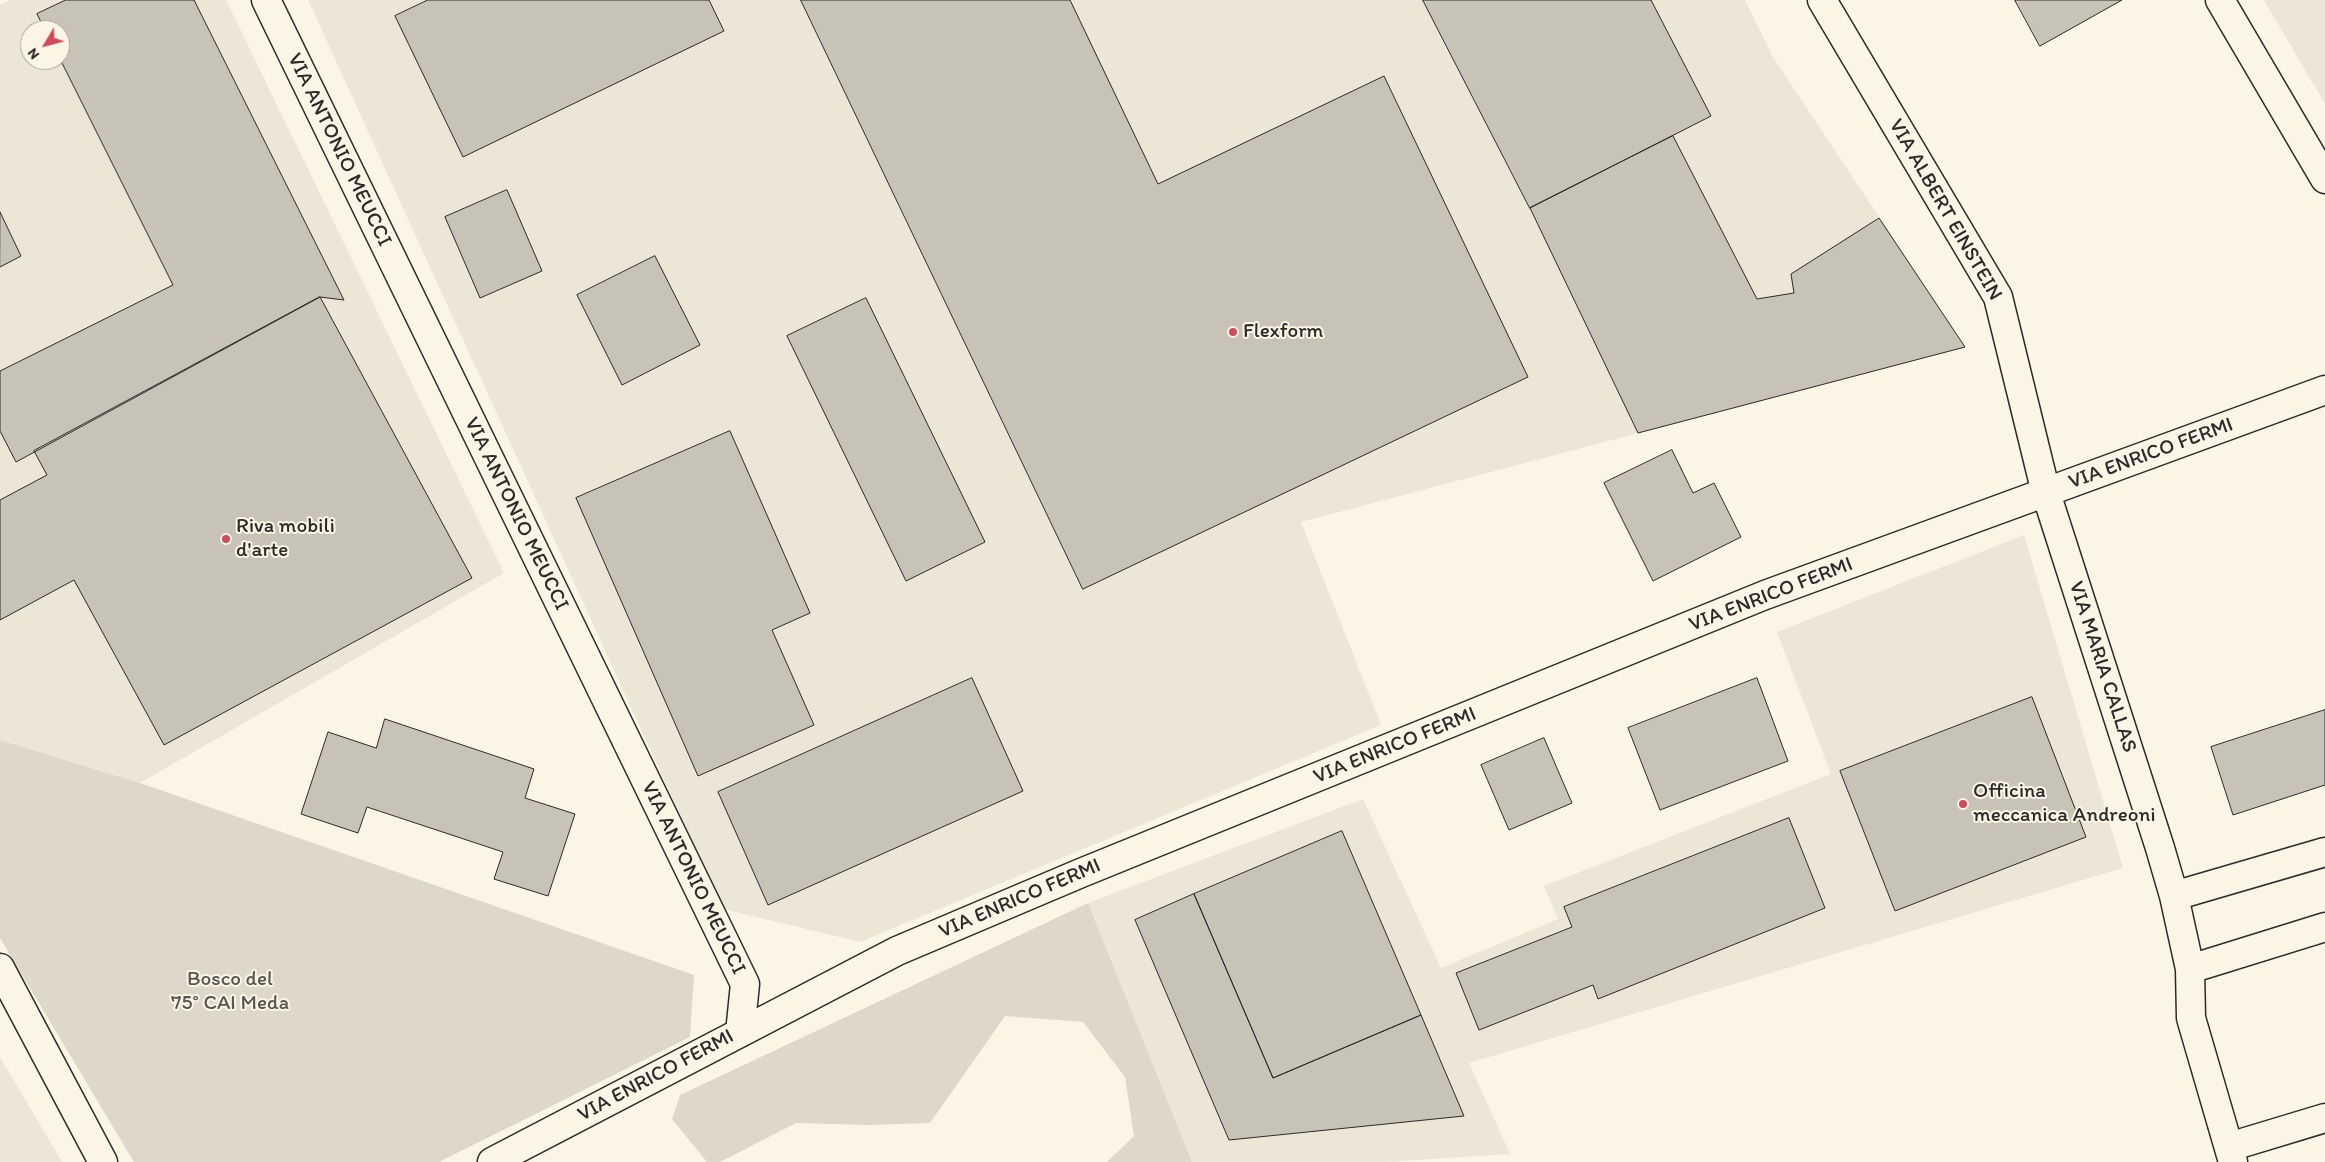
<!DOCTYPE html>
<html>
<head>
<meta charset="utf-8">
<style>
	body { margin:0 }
	#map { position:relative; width:2325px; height:1162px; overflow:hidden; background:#fcf5e5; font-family:Itim,sans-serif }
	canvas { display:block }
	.north { position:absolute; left:20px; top:20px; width:50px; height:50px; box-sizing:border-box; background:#fcf5e5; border:1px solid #a8a49b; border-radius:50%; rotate:233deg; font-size:14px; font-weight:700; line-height:20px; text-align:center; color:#2b2b2b }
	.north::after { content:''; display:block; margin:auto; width:18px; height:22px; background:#d1495b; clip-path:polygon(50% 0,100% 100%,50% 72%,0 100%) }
</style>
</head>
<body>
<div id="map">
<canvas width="2325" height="1162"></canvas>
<div class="north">N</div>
</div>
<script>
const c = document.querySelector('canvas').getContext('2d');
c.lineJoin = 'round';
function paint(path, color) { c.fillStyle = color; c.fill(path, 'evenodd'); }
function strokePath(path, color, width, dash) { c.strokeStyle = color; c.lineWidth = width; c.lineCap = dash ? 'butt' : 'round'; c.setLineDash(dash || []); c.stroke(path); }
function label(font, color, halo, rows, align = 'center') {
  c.font = font + ' Itim,sans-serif'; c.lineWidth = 4; c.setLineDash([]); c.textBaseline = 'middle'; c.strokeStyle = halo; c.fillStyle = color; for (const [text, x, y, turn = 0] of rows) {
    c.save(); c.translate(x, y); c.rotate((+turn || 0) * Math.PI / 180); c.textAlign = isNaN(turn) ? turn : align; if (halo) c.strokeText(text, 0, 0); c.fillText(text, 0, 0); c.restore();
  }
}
paint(new Path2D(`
	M10 0H226L504 573 140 783 0 740V5ZM30 30H60V60H30Z
	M308 0H1745L1773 57 1965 347 1301 522 1381 725 860 942 723 909Z
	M2264 0H2325V104Z
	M2024 535 2123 868 1469 1063 1510 1154 1385 1162H1192L1088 903 1363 799 1441 968 1558 919 1544 886 1831 774 1777 632Z
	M0 1057 62 1162H0Z`), '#ece6d7');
paint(new Path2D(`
	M0 740 140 783 694 975 690 1037 439 1162H134L0 938Z
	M1088 903 1192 1162H1107L1134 1136 1125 1077 1083 1022 1005 1016 930 1123 869 1125 796 1123 720 1162H707L672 1119 680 1095Z`), '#ded8ca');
const building = new Path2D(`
	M66 0H194L344 300 320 297 16 462 0 431V371L173 285 60 59V30H45L37 14Z
	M428 0H709L724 31 463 157 395 16Z
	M801 0H1070L1158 184 1384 76 1528 377 1083 589Z
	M1423 0H1651L1711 116 1530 208Z
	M2015 0H2122L2040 46Z
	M1673 136 1757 299 1794 293 1791 274 1879 218 1965 347 1638 433 1530 208Z
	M507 190 542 271 480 298 445 217Z
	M0 212 21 256 0 267Z
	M655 256 700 345 622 385 577 295Z
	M320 297 472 578 164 745 74 580 0 620V500L47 475 34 451Z
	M866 298 985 542 906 581 787 336Z
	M730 431 810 613 772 630 814 725 698 776 576 498Z
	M1672 450 1693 493 1714 483 1741 537 1653 581 1604 483Z
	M972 678 1023 791 768 905 718 792Z
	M1757 678 1788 761 1660 810 1628 728Z
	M2032 697 2086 837 1895 911 1840 771Z
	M2325 710V785L2233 815 2211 747Z
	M385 719 534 769 525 798 575 814 548 896 494 879 503 852 367 807 358 833 301 814 328 732 376 748Z
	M1544 738 1572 803 1509 830 1481 765Z
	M1789 818 1825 908 1598 999 1593 985 1479 1030 1456 973 1572 927 1564 907Z
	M1342 831 1421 1015 1273 1078 1194 894Z
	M1194 894 1273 1078 1421 1015 1464 1116 1229 1140 1135 920Z`);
paint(building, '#c8c3b7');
strokePath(building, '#2b2b2b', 1);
const minor = new Path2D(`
	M266 0 745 984 740 1033
	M1822 0 1998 297 2046 493 2160 848 2174 896 2190 969 2191 1018 2233 1162
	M2220 0 2325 179
	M2174 896 2325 852
	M0 968 103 1162
	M2190 969 2325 927
	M2229 1147 2325 1118
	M492 1162 897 951 1081 873 1765 595 2325 390`);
strokePath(minor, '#2b2b2b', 31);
strokePath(minor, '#fcf5e5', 28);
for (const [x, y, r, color] of [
	[1233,332,5,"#d1495b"],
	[226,539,5,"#d1495b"],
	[1963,804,5,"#d1495b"]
]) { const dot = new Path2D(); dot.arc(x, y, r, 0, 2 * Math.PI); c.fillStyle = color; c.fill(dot); strokePath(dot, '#fcf5e5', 2); }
label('21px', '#2b2b2b', '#fcf5e5', [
	["VIA ANTONIO MEUCCI",339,150,64],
	["VIA ALBERT EINSTEIN",1945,210,60],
	["VIA ENRICO FERMI",2151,454,-20],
	["VIA ANTONIO MEUCCI",516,514,64],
	["VIA ENRICO FERMI",1771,595,-21],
	["VIA MARIA CALLAS",2102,667,72],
	["VIA ENRICO FERMI",1395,746,-22],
	["VIA ANTONIO MEUCCI",693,878,64],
	["VIA ENRICO FERMI",1020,899,-23],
	["VIA ENRICO FERMI",656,1076,-28]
]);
label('21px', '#2b2b2b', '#fcf5e5', [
	["Flexform",1243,332],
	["Riva mobili",236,527],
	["d'arte",236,551],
	["Officina",1973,792],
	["meccanica Andreoni",1973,816]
], 'left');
label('21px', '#585653', '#fcf5e5', [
	["Bosco del",230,980],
	["75° CAI Meda",230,1004]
]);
</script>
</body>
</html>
